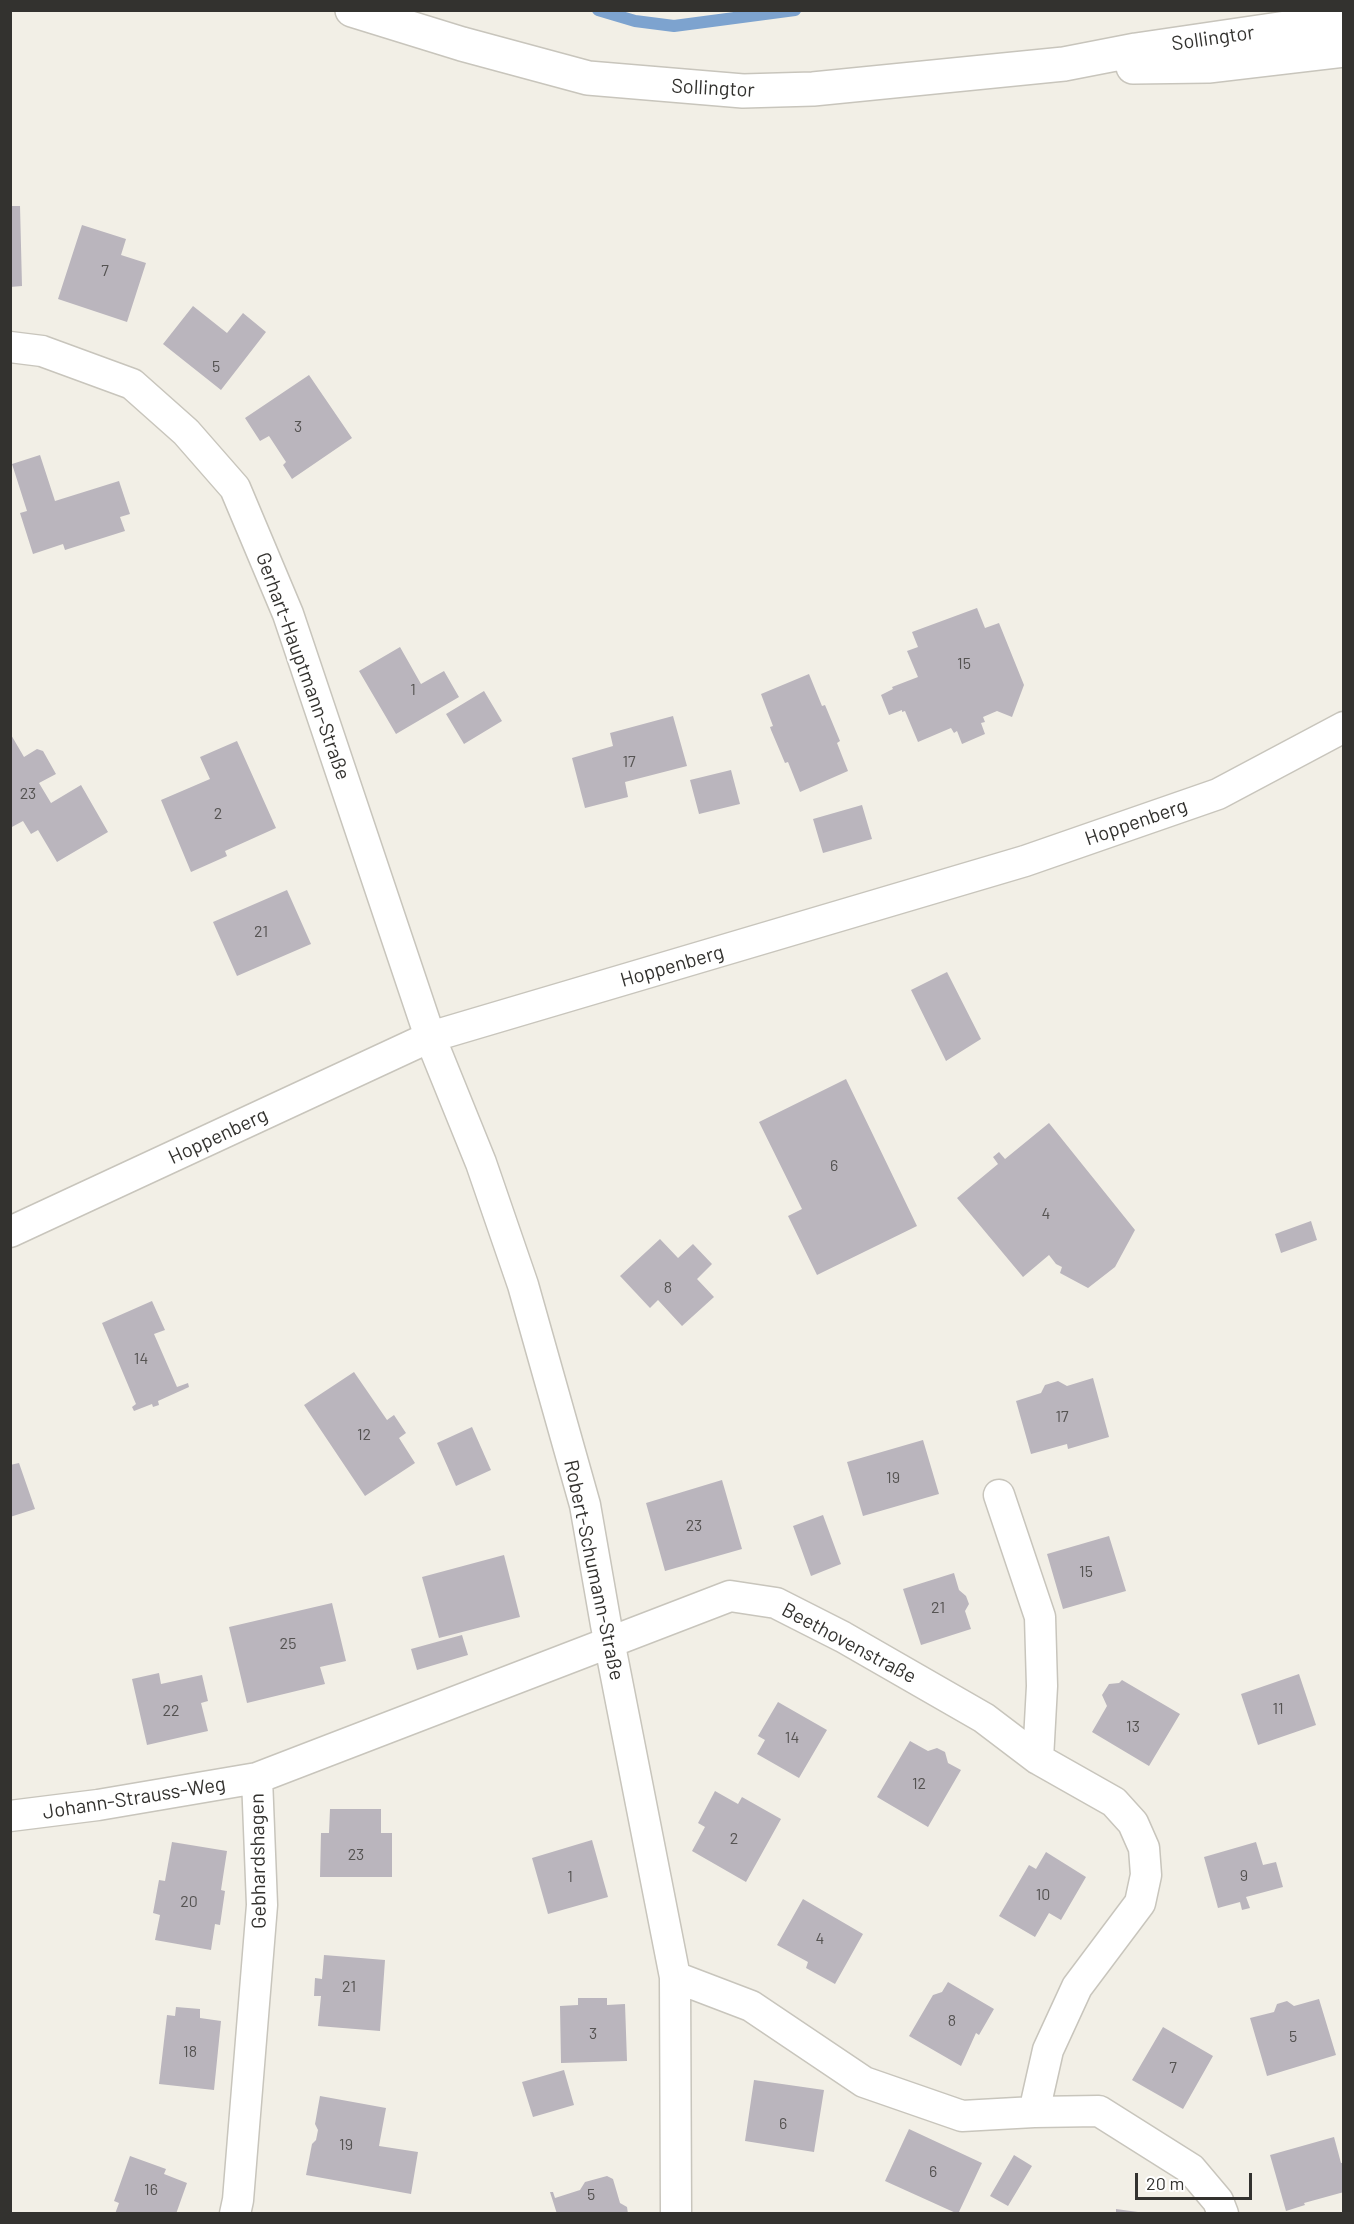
<!DOCTYPE html>
<html>
<head>
<meta charset="utf-8">
<style>
	body { margin:0 }
	#map { position:relative; width:1354px; height:2224px; overflow:hidden; background:#f2efe6; font-family:Barlow,sans-serif }
	canvas { display:block }
	.frame { position:absolute; inset:0; border:12px solid #33322f; pointer-events:none }
	.scale { position:absolute; left:1135px; top:2173px; width:117px; height:27px; box-sizing:border-box; border:3px solid #33322f; border-top:0; padding-left:8px; font-size:18px; line-height:21px; white-space:nowrap; color:#33322f; -webkit-text-stroke:4px #fff; paint-order:stroke }
</style>
</head>
<body>
<div id="map">
<canvas width="1354" height="2224"></canvas>
<div class="frame"></div>
<div class="scale">20 m</div>
</div>
<script>
const c = document.querySelector('canvas').getContext('2d');
c.lineJoin = 'round';
function strokePath(path, color, width, dash) { c.strokeStyle = color; c.lineWidth = width; c.lineCap = dash ? 'butt' : 'round'; c.setLineDash(dash || []); c.stroke(path); }
function paint(path, color) { c.fillStyle = color; c.fill(path, 'evenodd'); }
function label(font, color, halo, rows, align = 'center') {
  c.font = font + ' Barlow,sans-serif'; c.lineWidth = 4.5; c.setLineDash([]); c.textBaseline = 'middle'; c.strokeStyle = halo; c.fillStyle = color; for (const [text, x, y, turn = 0] of rows) {
    c.save(); c.translate(x, y); c.rotate((+turn || 0) * Math.PI / 180); c.textAlign = isNaN(turn) ? turn : align; if (halo) c.strokeText(text, 0, 0); c.fillText(text, 0, 0); c.restore();
  }
}
strokePath(new Path2D(`
	M598 10 635 21 674 26 795 10`), '#7da3cf', 12);
paint(new Path2D(`
	M10 206H20L22 286 10 287Z
	M82 225 126 239 121 255 146 263 127 322 58 299Z
	M193 306 227 333 243 313 266 332 221 390 163 344Z
	M309 375 352 438 292 479 283 465 286 462 269 436 260 441 245 418Z
	M40 455 55 501 119 481 130 514 120 517 125 531 65 550 63 544 33 554 20 513 27 511 12 464Z
	M977 608 985 628 999 623 1024 685 1012 717 997 711 983 717 985 722 981 723 985 734 962 744 957 731 954 733 951 728 918 742 905 711 902 712V710L889 715 881 695 893 689 892 687 918 677 907 651 918 647 912 632Z
	M400 647 421 684 444 671 459 697 396 734 359 671Z
	M809 674 822 706 825 705 840 741 837 743 848 771 800 792 788 762 785 763 771 730 770 727 773 726 761 694Z
	M484 691 502 721 464 744 446 714Z
	M673 716 687 766 625 782 628 797 585 808 572 758 613 746 610 733Z
	M10 733 24 757 37 749 43 751 56 774 39 783 51 803 81 785 108 832 57 862 38 830 31 834 23 821 10 828Z
	M237 741 276 828 225 851 227 856 191 872 161 800 210 779 200 757Z
	M731 770 740 804 699 814 690 780Z
	M862 805 872 839 823 853 813 819Z
	M287 890 311 944 237 976 213 922Z
	M947 972 981 1039 946 1061 911 990Z
	M846 1079 917 1226 817 1275 788 1216 802 1209 759 1122Z
	M1049 1123 1135 1230 1115 1267 1088 1288 1060 1273 1062 1267 1056 1264 1049 1255 1023 1277 957 1198 998 1164 993 1157 999 1152 1005 1159Z
	M1311 1221 1317 1240 1281 1253 1275 1234Z
	M660 1239 678 1258 693 1244 712 1264 697 1279 714 1297 682 1326 658 1300 650 1308 620 1276Z
	M152 1301 165 1330 154 1334 177 1387 188 1383 189 1387 158 1401 159 1405 153 1407 152 1404 134 1411 132 1407 136 1404 102 1323Z
	M354 1372 387 1420 394 1415 406 1433 399 1438 415 1463 365 1496 304 1405Z
	M1093 1378 1109 1437 1068 1449 1067 1444 1031 1454 1016 1401 1041 1393 1045 1385 1058 1381 1067 1386Z
	M472 1427 491 1470 456 1486 437 1443Z
	M923 1440 939 1494 863 1516 847 1462Z
	M19 1463 35 1509 10 1517V1465Z
	M722 1480 742 1549 665 1571 646 1503Z
	M823 1515 841 1564 811 1576 793 1526Z
	M1109 1536 1126 1591 1063 1609 1047 1554Z
	M504 1555 520 1617 439 1638 422 1577Z
	M954 1573 959 1590 966 1596 969 1604 965 1611 971 1629 921 1645 903 1589Z
	M332 1603 346 1661 320 1667 325 1684 247 1703 229 1627Z
	M462 1635 468 1655 417 1670 411 1649Z
	M159 1673 161 1684 202 1675 208 1701 201 1703 208 1731 147 1745 132 1679Z
	M1299 1674 1316 1725 1258 1745 1241 1694Z
	M1122 1680 1180 1714 1149 1766 1092 1732 1107 1706 1102 1695 1109 1684 1119 1683Z
	M778 1702 827 1730 799 1778 757 1754 765 1740 758 1736Z
	M910 1741 928 1751 937 1748 945 1752 948 1763 961 1770 928 1827 877 1797Z
	M715 1791 738 1804 742 1797 781 1819 746 1882 692 1851 705 1827 698 1823Z
	M330 1809H381V1833H392V1877H320L321 1833H329Z
	M592 1840 608 1897 548 1914 532 1858Z
	M172 1842 227 1851 221 1890 225 1891 220 1925 215 1924 211 1950 155 1940 160 1915 153 1913 159 1880 165 1881Z
	M1256 1842 1263 1865 1276 1862 1283 1887 1246 1897 1250 1908 1242 1910 1240 1902 1218 1908 1204 1857Z
	M1046 1852 1086 1877 1061 1920 1049 1913 1035 1937 999 1916 1029 1865 1036 1869Z
	M803 1899 863 1934 835 1984 806 1968 808 1962 777 1945Z
	M324 1955 385 1960 380 2031 318 2026 321 1996H314L315 1978 322 1979Z
	M948 1982 994 2009 979 2035 976 2033 961 2066 909 2036 933 1995 942 1992Z
	M578 1998H607V2005L625 2004 627 2061 561 2063 560 2006 578 2005Z
	M1319 1999 1336 2055 1267 2076 1250 2018 1274 2012 1277 2004 1287 2001 1294 2006Z
	M176 2007 200 2009V2018L221 2021 214 2090 159 2084 167 2015 175 2016Z
	M1163 2027 1213 2056 1183 2109 1132 2080Z
	M564 2070 574 2105 533 2117 522 2082Z
	M754 2080 824 2090 814 2152 745 2141Z
	M320 2096 386 2108 379 2146 418 2152 411 2194 306 2175 312 2144 316 2140 318 2130 315 2124Z
	M909 2129 982 2163 958 2214 885 2181Z
	M1334 2137 1341 2163H1344V2192L1304 2203 1305 2205 1286 2211 1270 2155Z
	M1014 2155 1032 2166 1008 2206 990 2196Z
	M130 2156 166 2169 164 2174 187 2183 176 2214H115L119 2203 114 2201Z
	M607 2176 613 2179 620 2203 627 2207 628 2214H557L550 2192H553L555 2198 580 2190 585 2182Z
	M1116 2209 1138 2212V2214H1116Z`), '#bab5bd');
const street = new Path2D(`
	M10 347 42 351 132 384 186 432 235 488 288 614 430 1037 481 1163 523 1285 585 1505 606 1625 675 1977 676 2214
	M10 1232 430 1037 1025 861 1218 794 1344 727
	M999 1495 1040 1617 1042 1686 1038 1759
	M10 1816 98 1805 257 1778
	M675 1977 751 2006 864 2082 962 2116 1034 2112
	M235 2214 238 2200 262 1905 257 1778 730 1596 776 1603 843 1637 984 1718 1038 1759 1114 1802 1133 1823 1144 1848 1146 1875 1140 1903 1077 1987 1048 2050 1034 2112 1099 2111 1191 2169 1218 2201 1223 2214`);
const secondary = new Path2D(`
	M352 10 462 44 588 78 743 91 813 89 1064 64 1136 50 1286 28 1344 17
	M1133 67 1208 66 1344 50`);
strokePath(street, '#c8c5bc', 33);
strokePath(secondary, '#c8c5bc', 36);
strokePath(street, '#fff', 30);
strokePath(secondary, '#fff', 33);
label('16px', '#555352', null, [
	["7",105,271],
	["5",216,367],
	["3",298,427],
	["15",964,664],
	["1",413,690],
	["17",629,762],
	["23",28,794],
	["2",218,814],
	["21",261,932],
	["6",834,1166],
	["4",1046,1214],
	["8",668,1288],
	["14",141,1359],
	["17",1062,1417],
	["12",364,1435],
	["19",893,1478],
	["23",694,1526],
	["15",1086,1572],
	["21",938,1608],
	["25",288,1644],
	["11",1278,1709],
	["22",171,1711],
	["13",1133,1727],
	["14",792,1738],
	["12",919,1784],
	["2",734,1839],
	["23",356,1855],
	["9",1244,1876],
	["1",570,1877],
	["10",1043,1895],
	["20",189,1902],
	["4",820,1939],
	["21",349,1987],
	["8",952,2021],
	["3",593,2034],
	["5",1293,2037],
	["18",190,2052],
	["7",1173,2068],
	["6",783,2124],
	["19",346,2145],
	["6",933,2172],
	["16",151,2190],
	["5",591,2195]
]);
label('20px', '#33322f', '#fff', [
	["Sollingtor",1213,38,-8],
	["Sollingtor",713,88,3],
	["Gerhart-Hauptmann-Straße",303,666,70],
	["Hoppenberg",1136,822,-19],
	["Hoppenberg",672,966,-16],
	["Hoppenberg",218,1136,-25],
	["Robert-Schumann-Straße",594,1570,78],
	["Beethovenstraße",849,1643,28],
	["Johann-Strauss-Weg",134,1798,-9],
	["Gebhardshagen",258,1861,-91]
]);
</script>
</body>
</html>
